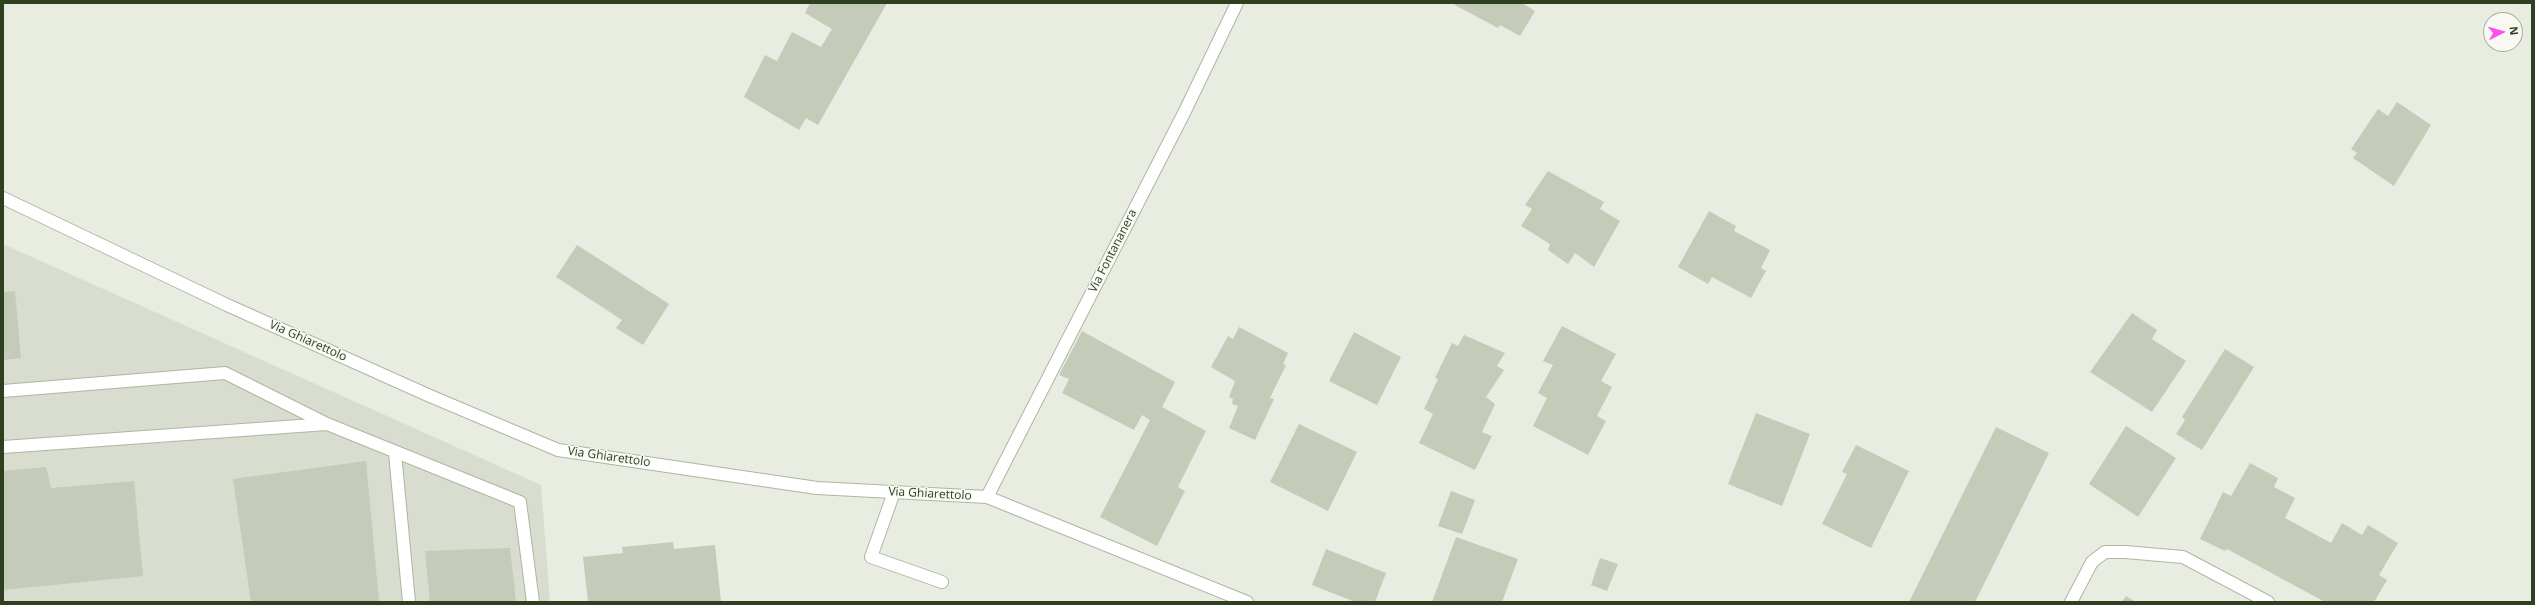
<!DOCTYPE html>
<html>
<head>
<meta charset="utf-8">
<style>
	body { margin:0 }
	#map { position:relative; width:2535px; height:605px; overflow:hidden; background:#e9ede1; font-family:"Open Sans",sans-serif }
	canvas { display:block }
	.frame { position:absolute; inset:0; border:4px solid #2e401f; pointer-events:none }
	.north { position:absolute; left:2483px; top:12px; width:40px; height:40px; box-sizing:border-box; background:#f7f9f2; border:1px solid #a7af9e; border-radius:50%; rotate:84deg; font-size:11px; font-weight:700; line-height:16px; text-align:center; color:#2e401f }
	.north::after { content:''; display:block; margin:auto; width:14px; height:18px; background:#ff4df4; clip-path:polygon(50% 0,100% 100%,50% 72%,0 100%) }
</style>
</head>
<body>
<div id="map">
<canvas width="2535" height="605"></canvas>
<div class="frame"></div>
<div class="north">N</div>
</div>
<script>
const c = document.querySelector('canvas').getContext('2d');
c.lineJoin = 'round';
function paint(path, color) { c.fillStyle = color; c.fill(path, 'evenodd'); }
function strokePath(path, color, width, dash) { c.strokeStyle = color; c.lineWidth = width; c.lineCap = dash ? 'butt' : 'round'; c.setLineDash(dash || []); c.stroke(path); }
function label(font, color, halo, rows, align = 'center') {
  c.font = font + ' "Open Sans",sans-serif'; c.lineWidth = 3; c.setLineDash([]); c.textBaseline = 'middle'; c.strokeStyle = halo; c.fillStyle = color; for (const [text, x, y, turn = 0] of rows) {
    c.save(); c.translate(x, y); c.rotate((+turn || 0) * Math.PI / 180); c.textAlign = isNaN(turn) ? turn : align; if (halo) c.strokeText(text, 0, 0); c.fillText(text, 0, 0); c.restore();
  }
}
paint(new Path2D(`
	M3 244 541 485 550 602H3Z`), '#d8ddcf');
paint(new Path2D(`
	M810 3H887L818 125 806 118 799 130 744 97 765 55 777 61 792 32 821 47 832 29 805 13Z
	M1451 3H1522L1535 11 1520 36 1500 25 1498 28Z
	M2397 102 2431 125 2394 186 2353 158 2357 153 2351 149 2378 109 2388 116Z
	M1548 171 1604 202 1600 209 1620 221 1594 267 1575 253 1568 264 1548 250 1550 244 1521 226 1532 209 1525 205Z
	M1709 211 1736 226 1734 231 1770 250 1761 268 1766 271 1751 298 1714 278 1712 277 1708 284 1678 267Z
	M577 245 669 304 643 345 616 328 622 320 556 277Z
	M15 291 21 358 3 360V292Z
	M2132 313 2157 330 2152 339 2186 361 2152 412 2090 372Z
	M1562 326 1616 354 1601 381 1612 387 1597 416 1606 421 1588 455 1533 426 1547 398 1538 393 1553 365 1543 361Z
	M1239 327 1288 353 1283 364 1286 365 1270 398 1274 399 1255 440 1229 428 1238 406 1232 404 1233 399 1229 397 1235 381 1211 367 1228 336 1233 339Z
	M1082 331 1175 382 1162 407 1206 431 1178 487 1185 491 1157 546 1100 517 1150 420 1142 415 1134 430 1062 393 1069 379 1059 375Z
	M1354 332 1401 357 1377 405 1329 381Z
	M1464 335 1505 353 1497 366 1504 370 1486 397 1495 404 1482 432 1492 436 1475 470 1419 443 1433 414 1424 409 1438 379 1435 378 1452 343 1458 346Z
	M2225 349 2254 367 2202 450 2176 434 2185 420 2182 417Z
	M1756 413 1810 434 1782 506 1728 484Z
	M1299 424 1357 452 1328 511 1270 482Z
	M2126 426 2176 458 2138 517 2089 484Z
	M1996 427 2049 453 1975 602H1909Z
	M1856 445 1909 471 1871 548 1822 524 1847 474 1842 472Z
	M366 461 379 602H251L233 479Z
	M2250 463 2278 478 2274 487 2295 498 2285 518 2331 543 2342 523 2362 535 2368 525 2398 543 2379 575 2387 580 2374 602H2325L2227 549 2225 551 2200 539 2223 492 2231 496Z
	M46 467 51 488 134 481 143 576 3 590V471Z
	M1451 491 1475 500 1462 534 1438 526Z
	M1456 537 1518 559 1502 602H1432Z
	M673 542 674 549 715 545 721 602H588L583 557 623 553 622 547Z
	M510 548 516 602H430L425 551Z
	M1326 549 1386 573 1375 602H1355L1312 585Z
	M1600 558 1618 564 1607 591 1591 585Z
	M2126 596 2136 602H2122Z`), '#c4cbb9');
const minor = new Path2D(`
	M3 198 227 305 430 396 558 450 817 488 987 497 1247 602
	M3 391 225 373 327 424 520 502 533 602
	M3 447 327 424
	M395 453 409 602
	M894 492 871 557 942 582
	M987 497 1184 113 1237 3
	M2071 602 2092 562 2105 552H2125L2183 557 2268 602`);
strokePath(minor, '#adb6a3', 14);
strokePath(minor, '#fff', 12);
label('12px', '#2e401f', '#f7f9f2', [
	["Via Fontananera",1113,251,-63],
	["Via Ghiarettolo",308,341,24],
	["Via Ghiarettolo",609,457,8],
	["Via Ghiarettolo",930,494,3]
]);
</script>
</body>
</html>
